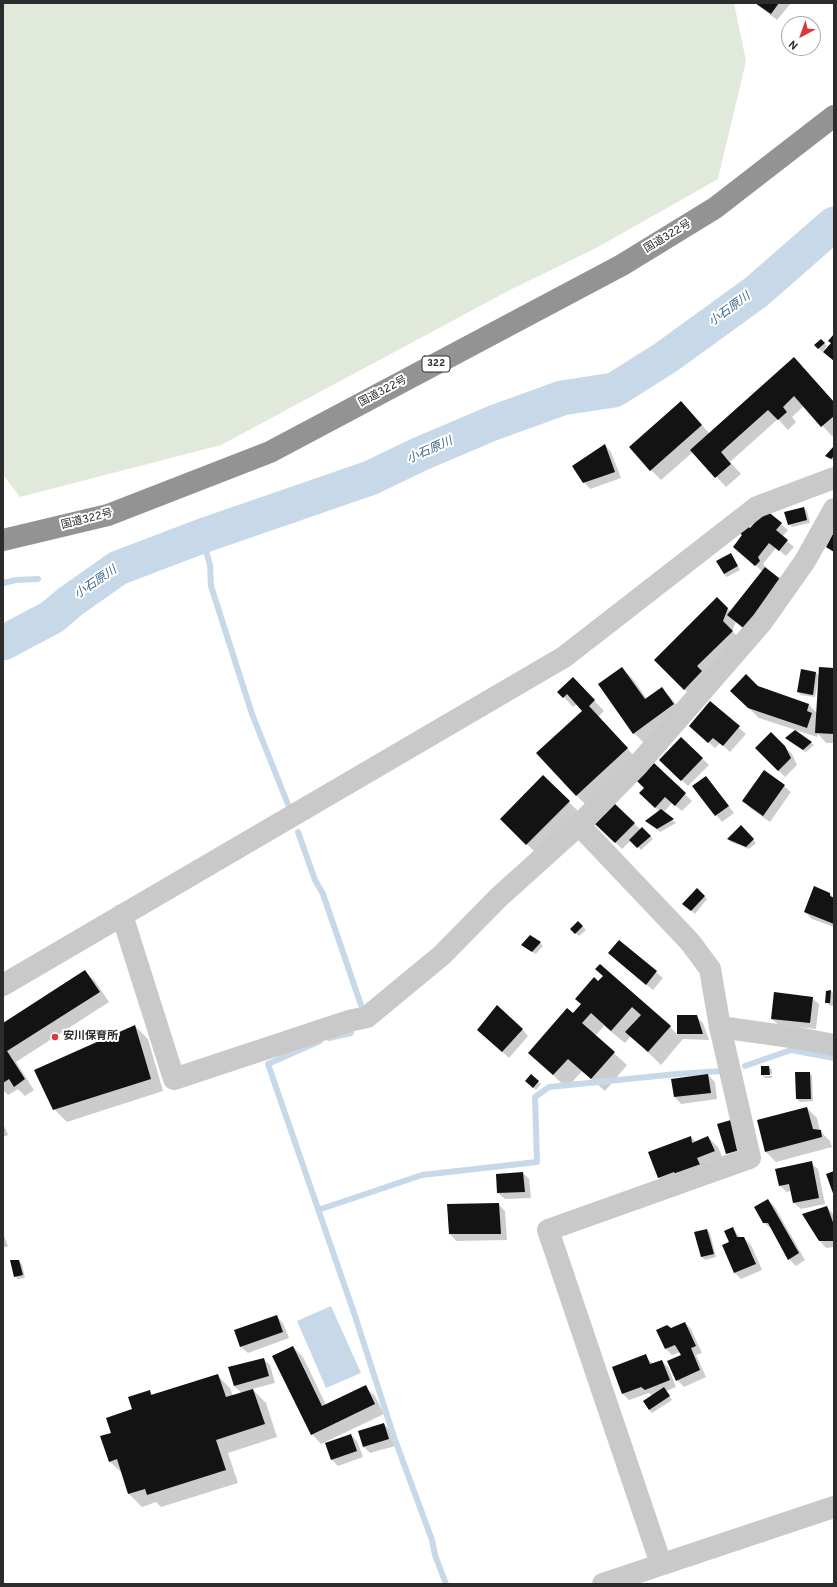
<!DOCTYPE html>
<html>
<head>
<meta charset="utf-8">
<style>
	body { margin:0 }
	#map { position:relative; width:837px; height:1587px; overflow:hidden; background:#fff; font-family:Overpass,sans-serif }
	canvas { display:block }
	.frame { position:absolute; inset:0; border:4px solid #2c2c2c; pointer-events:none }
	.north { position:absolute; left:781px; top:16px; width:40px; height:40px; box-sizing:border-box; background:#fff; border:1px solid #ababab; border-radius:50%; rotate:221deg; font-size:11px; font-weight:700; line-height:16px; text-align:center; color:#2c2c2c }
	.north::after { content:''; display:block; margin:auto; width:14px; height:18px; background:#da3838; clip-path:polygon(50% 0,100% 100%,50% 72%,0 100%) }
</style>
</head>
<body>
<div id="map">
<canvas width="837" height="1587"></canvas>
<div class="frame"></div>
<div class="north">N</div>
</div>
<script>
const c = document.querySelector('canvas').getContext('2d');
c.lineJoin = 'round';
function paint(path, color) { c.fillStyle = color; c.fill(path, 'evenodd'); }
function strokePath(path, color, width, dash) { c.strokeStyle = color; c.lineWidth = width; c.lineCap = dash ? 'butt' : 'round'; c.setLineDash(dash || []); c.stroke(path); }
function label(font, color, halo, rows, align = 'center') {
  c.font = font + ' Overpass,"Noto Sans JP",sans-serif'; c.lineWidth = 4; c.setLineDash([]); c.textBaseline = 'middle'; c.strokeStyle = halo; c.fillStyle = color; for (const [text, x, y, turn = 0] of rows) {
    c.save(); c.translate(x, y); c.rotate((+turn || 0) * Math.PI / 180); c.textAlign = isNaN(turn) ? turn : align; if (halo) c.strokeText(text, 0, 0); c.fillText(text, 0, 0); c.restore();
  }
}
paint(new Path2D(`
	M3 3H734L746 61 718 179 598 247 508 291 221 445 20 497 3 475Z`), '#e1e9da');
paint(new Path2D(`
	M331 1306 361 1373 326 1388 297 1321Z`), '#c7d9e8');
paint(new Path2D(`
	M755 3H791L777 20Z
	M821 340 827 346 822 352 816 345Z
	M794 359 834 402V434L832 436 804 406 792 417 796 422 788 430 778 419 730 462 741 474 726 487 693 452 661 480 651 470 681 402 710 434Z
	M605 445 611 452 621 478 590 489 584 482Z
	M834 448V461L826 456Z
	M804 508 807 511 810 523 792 527 789 524Z
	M781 524 788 530 782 537 794 547 786 556 776 548 763 564 766 568 753 636 736 622 732 631 742 641 694 699 655 660 717 599 731 612 763 572 741 553 751 529Z
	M731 554 740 570 727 577 724 574Z
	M622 668 632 678 647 699 662 689 672 699 683 714 644 743 634 733Z
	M834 669V743H826L818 734 817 737 759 718 731 691 757 687 809 705 817 713 819 681H818L815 697 801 695 798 692 816 673 820 677Z
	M583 689 604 711 598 717 637 759 586 805 576 795 584 711 577 704 573 707 559 692Z
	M710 702 746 734 730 752 720 743 715 748 697 732Z
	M771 733 792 754 797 765 785 777 756 748Z
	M681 738 709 765 688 786 667 766Z
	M789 741 811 743 814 745 806 752Z
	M654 764 692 801 682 811 672 803 663 813 676 823 660 832 647 821 660 812 641 793 646 788Z
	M543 777 579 812 537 854 501 819Z
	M706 777 734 813 722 822 693 787Z
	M784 786 791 792 770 822 750 808 744 801Z
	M615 805 641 830 642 828 653 839 641 850 631 840 622 849 597 824Z
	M741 827 756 843 749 849 731 842 728 839Z
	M697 889 707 899 695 914 684 904Z
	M829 893 834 898V927L812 919 805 912Z
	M578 922 586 930 579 936 571 929Z
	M619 941 663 978 653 990 616 960Z
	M540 943 543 946 536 954 526 948Z
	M85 971 95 981 109 1002 16 1062 34 1090 25 1096 18 1089 8 1095 3 1090V1024Z
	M594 979 670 1027 678 1035V1016H696L703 1023 709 1040 683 1039 661 1065 631 1036 625 1043 604 1026 595 1036 627 1065 605 1091 582 1071 567 1088 529 1053 573 1015 582 1004Z
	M831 991 834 994 833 1006 829 1005 826 1002 827 992Z
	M812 998 819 1004 816 1029 779 1025 772 1019Z
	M135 1026 148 1039 163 1091 67 1122 54 1109Z
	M522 1029 528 1036 509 1058 485 1036Z
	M769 1067 772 1070V1074H764V1076H772V1078H765L762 1075Z
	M809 1073 812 1076 813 1101 800 1102 797 1099Z
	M708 1075 715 1082 717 1099 681 1104 675 1097 672 1080Z
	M538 1082 541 1084 536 1090 529 1084Z
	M807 1108 817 1118 820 1131 830 1141 832 1147 776 1162 766 1152Z
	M3 1123 8 1135 3 1137Z
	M691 1137 696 1142 708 1137 718 1147 724 1161 669 1187 659 1178Z
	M811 1163 818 1169 825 1204 801 1209 794 1203 792 1191 786 1192 780 1185Z
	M523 1173 529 1179 531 1198 505 1199 498 1193Z
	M768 1200 775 1207 805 1260 796 1266 789 1259 772 1229 764 1223Z
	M498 1204 505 1211 507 1240 456 1241 450 1234 448 1205Z
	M827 1207 834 1215V1247L826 1248 820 1241Z
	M733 1228 740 1238H744L751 1245 762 1270 741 1279 735 1273Z
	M707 1230 710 1233 716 1257 705 1260 702 1257Z
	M3 1233 8 1246 3 1248Z
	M19 1261 22 1264 25 1278 18 1279 15 1276Z
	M276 1316 283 1323 289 1338 248 1353 241 1347 236 1331Z
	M685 1323 691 1329 702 1353 696 1355 706 1377 684 1387 677 1380 682 1356 680 1352 672 1355 666 1349 657 1330 671 1329Z
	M293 1347 303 1357 326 1405 365 1387 375 1396 384 1414 321 1444 312 1434Z
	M645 1356 653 1364 662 1361 668 1367 676 1387 666 1391 672 1400 652 1413 649 1410 652 1396 649 1393 629 1400 623 1394 613 1368Z
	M263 1359 270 1365 275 1383 252 1389 266 1403 277 1437 228 1453 238 1483 161 1507 156 1502 142 1507 129 1494 123 1474 109 1461 112 1433 149 1391 153 1395 217 1375 230 1388 233 1396 242 1393 234 1386Z
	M384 1424 390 1431 395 1446 370 1453 364 1447Z
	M351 1435 357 1441 363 1457 338 1466 332 1460Z`), '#0003');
strokePath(new Path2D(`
	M202 536 210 565 211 586 252 714 291 812
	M3 583 16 580 38 579
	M298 832 315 880 323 894 361 1005
	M329 1038 351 1033
	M320 1041 268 1064 355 1316 394 1437 432 1540 435 1555 446 1584
	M745 1066 791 1050 834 1058
	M318 1210 422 1175 537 1162 535 1097 549 1087 677 1074 722 1071`), '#c7d9e8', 6);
strokePath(new Path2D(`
	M3 643 52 617 71 601 118 568 202 536 370 478 420 454 493 423 562 398 614 390 665 358 756 292 834 224`), '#c7d9e8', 35);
paint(new Path2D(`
	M755 3H779L771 14Z
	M834 334V361L823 352 831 343 828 341Z
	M821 339 825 343 818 349 814 345Z
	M794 357 834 402V416L821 427 794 396 783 407 787 412 778 420 768 410 721 452 731 464 715 478 690 450Z
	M681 401 702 425 650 471 629 447Z
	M605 444 615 472 583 483 572 466Z
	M834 446V456L831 459 825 456Z
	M804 507 807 520 788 525 784 512Z
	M766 510 782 523 776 530 788 540 779 551 769 543 758 557 760 561 755 566 733 547 742 535 736 530 743 522 750 528Z
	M834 532V552L826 547Z
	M731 553 738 566 724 574 716 561Z
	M765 567 784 582 746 630 727 615Z
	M717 597 728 608 723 621 733 631 697 666 702 671 684 690 654 660Z
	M622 667 645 699 662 687 674 704 633 734 598 684Z
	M819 667 834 668V734L815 733Z
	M801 669 816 672 813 695 797 692Z
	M746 674 758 686 809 704 807 711 812 713 807 728 748 708 730 691Z
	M573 677 595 700 589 706 628 748 576 796 536 753 582 711 567 694 563 698 557 692Z
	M710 701 740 726 723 746 713 738 708 743 689 726Z
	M795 730 812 742 803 750 785 738Z
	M771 732 785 746 791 758 778 771 755 748Z
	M681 737 703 758 681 781 659 760Z
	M654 763 686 793 675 806 665 797 655 808 639 793 644 788 637 781Z
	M764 770 785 785 763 816 742 801Z
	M543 775 570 801 526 845 500 819Z
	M706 776 729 806 715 816 692 786Z
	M615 804 635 823 615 843 595 824Z
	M661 809 674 819 657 829 645 821Z
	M741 825 754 839 746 847 727 839Z
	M642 827 651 836 637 848 629 840Z
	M814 886 830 893V896L834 898V924L804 912Z
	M697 888 705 896 691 911 682 904Z
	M578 921 583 926 575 934 570 929Z
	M530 935 541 942 532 952 521 945Z
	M619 940 657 971 646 985 608 953Z
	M600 964 671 1026 648 1052 625 1032 641 1015 632 1007 611 1031 591 1013 582 1023 615 1052 591 1079 568 1059 553 1075 528 1053 567 1008 573 1013 581 1004 575 999 594 977 598 981 603 976 595 969Z
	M85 970 100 992 7 1051 25 1079 14 1087 9 1079 3 1083V1023Z
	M831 990 830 1003H825L826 991Z
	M774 992 813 997 810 1023 771 1019Z
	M497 1005 523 1029 502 1052 477 1030Z
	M677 1015H697L703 1034H677Z
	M135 1025 151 1079 53 1110 34 1070Z
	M761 1066H769L770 1075H761Z
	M795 1072H810L811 1099H796Z
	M531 1074 539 1081 533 1088 525 1081Z
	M708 1074 711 1093 674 1097 671 1079Z
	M807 1107 813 1129 821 1130 822 1137 765 1152 757 1120Z
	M731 1120 740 1150 726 1154 717 1124Z
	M691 1136 692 1143 708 1136 715 1151 697 1158 702 1169 679 1179 674 1172 658 1178 648 1152Z
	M812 1161 819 1198 793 1203 789 1184 779 1186 775 1169Z
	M834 1171V1196L826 1174Z
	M523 1172 525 1192 497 1193 496 1174Z
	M768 1199 799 1253 788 1260 768 1223H763L754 1207Z
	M499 1203 501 1234H449L447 1204Z
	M827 1206 834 1225V1241H819L802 1214Z
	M733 1227 737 1237H744L756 1264 734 1273 722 1245 729 1242 724 1231Z
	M707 1229 714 1254 701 1257 694 1232Z
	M10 1260H19L23 1275 14 1277Z
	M277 1315 283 1332 240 1347 234 1330Z
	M685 1322 696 1346 691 1348 700 1370 676 1381 667 1361 681 1355 675 1345 665 1349 656 1330 667 1325 671 1328Z
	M293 1346 322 1406 366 1385 375 1404 311 1435 272 1356Z
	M646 1354 650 1364 662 1360 670 1380 645 1390 641 1387 622 1394 612 1367Z
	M264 1358 269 1376 234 1386 228 1367Z
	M218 1374 226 1397 253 1389 265 1424 216 1440 226 1470 147 1495 145 1489 128 1494 117 1459 109 1462 100 1436 111 1433 106 1418 132 1409 128 1397 150 1390 151 1395Z
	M664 1387 670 1396 649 1410 643 1401Z
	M384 1423 389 1439 363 1447 358 1431Z
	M351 1434 357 1451 331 1460 325 1443Z`), '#131313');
strokePath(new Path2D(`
	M579 825 690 942 710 969 720 1027 750 1158 548 1230 661 1564
	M122 915 174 1079 349 1021 367 1017 442 955 499 897 579 825 637 766 762 622 805 561 834 509
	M3 985 564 657 757 507 834 478
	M720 1027 798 1038 834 1045
	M603 1584 834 1507`), '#c9c9c9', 22);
strokePath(new Path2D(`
	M3 540 108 515 270 452 622 265 715 208 834 116`), '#939393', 22);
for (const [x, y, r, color] of [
	[55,1037,4,"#da3838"]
]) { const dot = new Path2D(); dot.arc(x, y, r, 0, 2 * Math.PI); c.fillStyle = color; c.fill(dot); strokePath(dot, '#fff', 1.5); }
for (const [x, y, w] of [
	[436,364,28]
]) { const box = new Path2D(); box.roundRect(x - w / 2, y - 8, w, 16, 3); c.fillStyle = '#fff'; c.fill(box); strokePath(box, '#2c2c2c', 1); }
label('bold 10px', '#2c2c2c', null, [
	["322",436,364]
]);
label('11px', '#2c2c2c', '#fff', [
	["国道322号",668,237,-31],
	["国道322号",383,392,-28],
	["国道322号",87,520,-14]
]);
label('bold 11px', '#2c2c2c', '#fff', [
	["安川保育所",63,1037]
], 'left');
label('italic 12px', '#406789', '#fff', [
	["小石原川",730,310,-36],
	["小石原川",430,451,-24],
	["小石原川",96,583,-34]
]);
</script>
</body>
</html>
